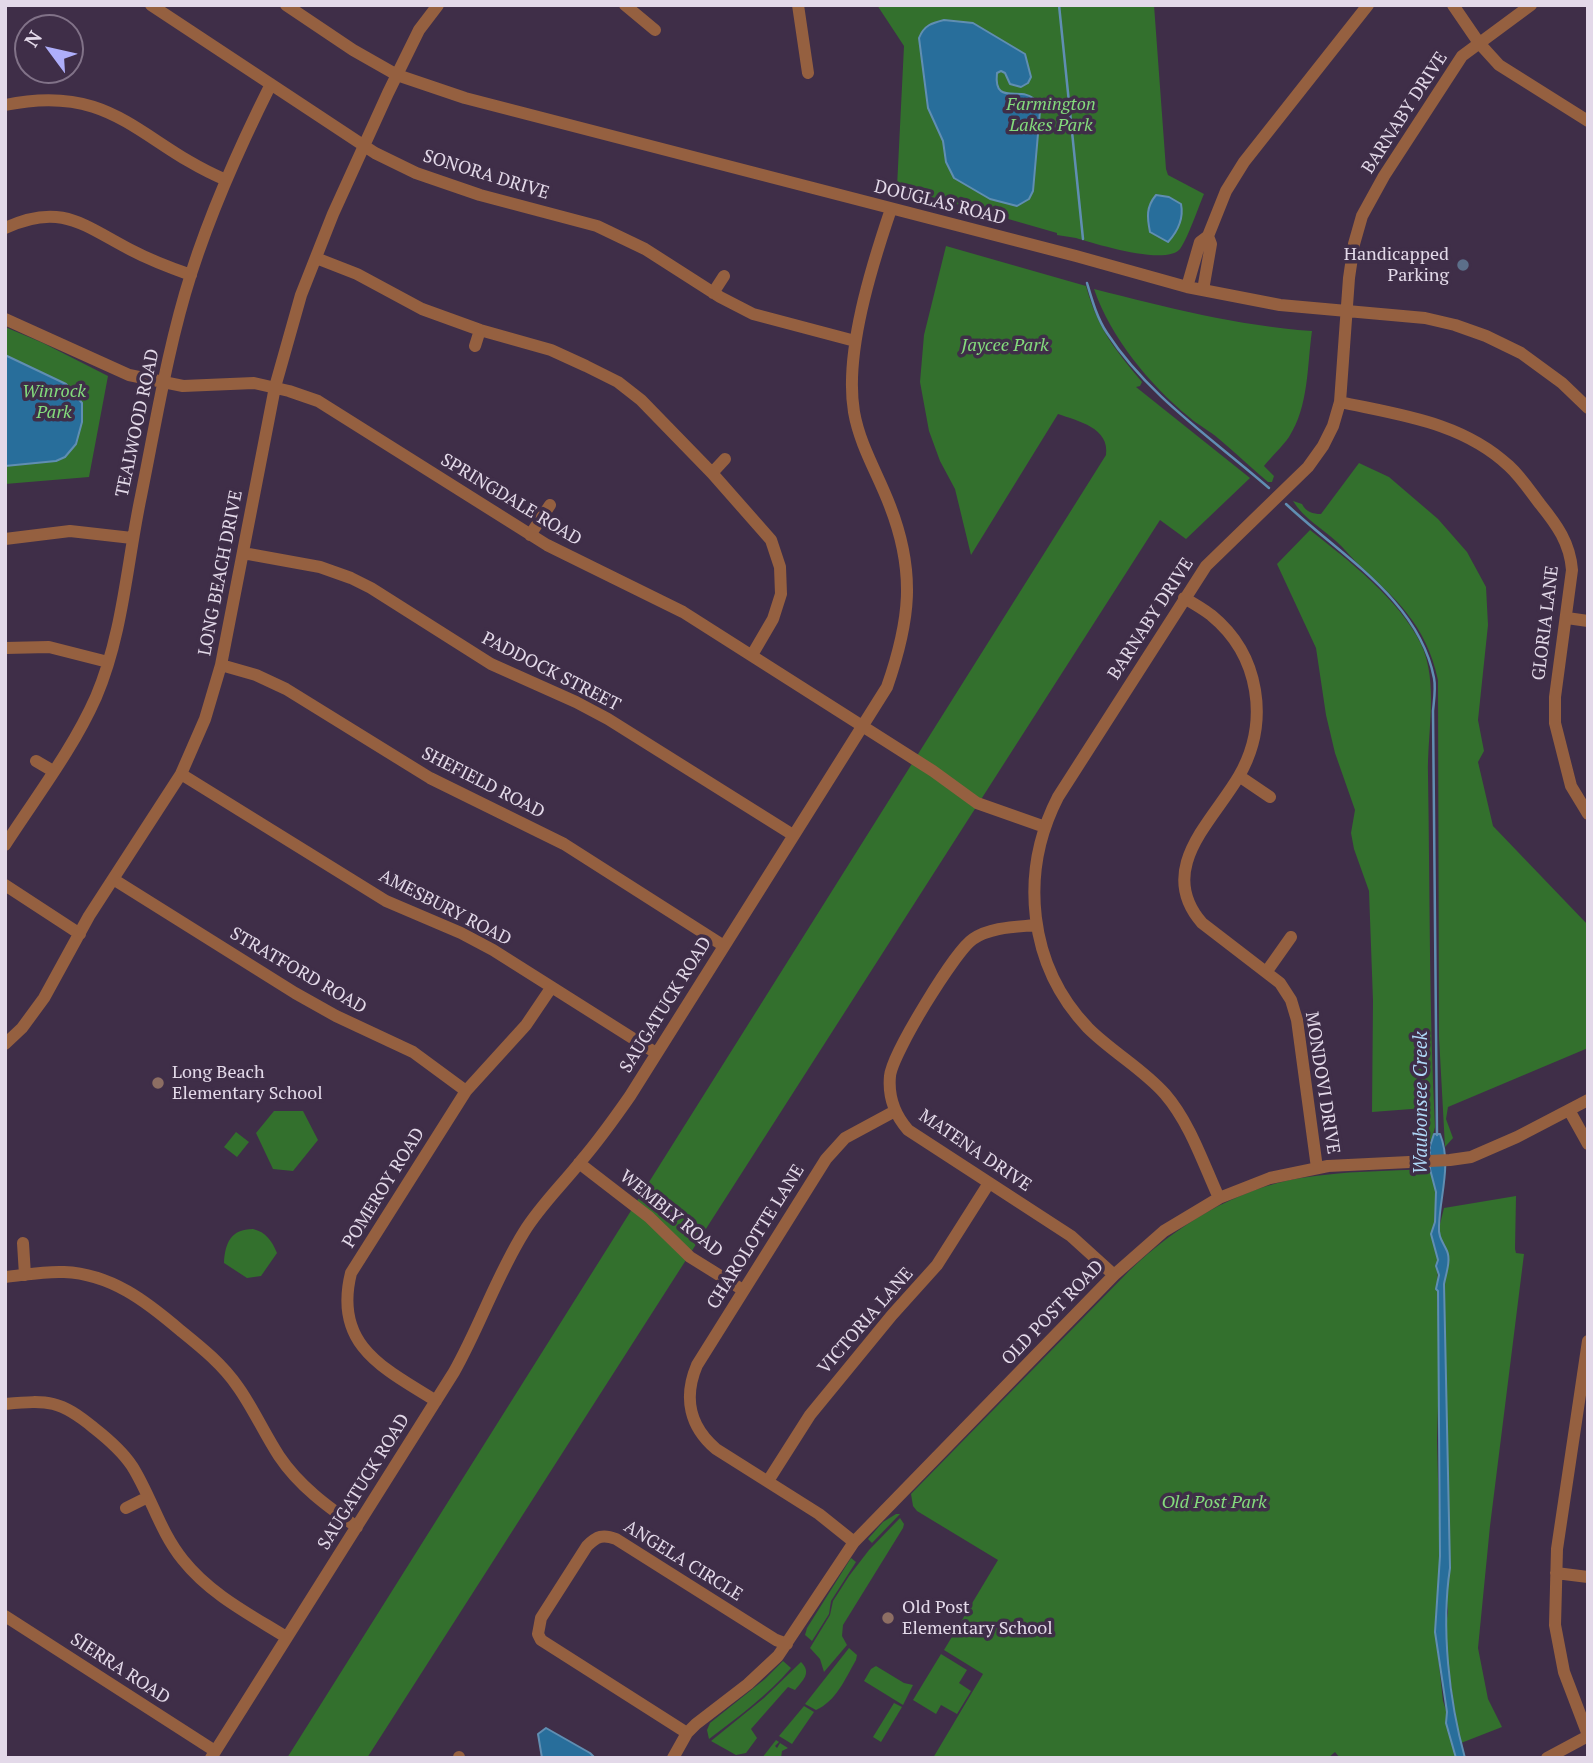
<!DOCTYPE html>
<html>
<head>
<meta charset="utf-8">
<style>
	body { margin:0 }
	#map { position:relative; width:1593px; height:1763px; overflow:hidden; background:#3f2e48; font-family:"PT Serif",serif }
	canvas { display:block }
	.frame { position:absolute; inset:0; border:7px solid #e3d9e9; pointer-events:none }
	.north { position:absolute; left:14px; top:14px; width:70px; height:70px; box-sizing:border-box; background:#3f2e48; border:2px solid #817288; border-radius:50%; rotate:303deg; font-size:19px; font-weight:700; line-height:28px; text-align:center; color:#e3d9e9 }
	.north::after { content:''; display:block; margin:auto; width:24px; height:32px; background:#aeaefa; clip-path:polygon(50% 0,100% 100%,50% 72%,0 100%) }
</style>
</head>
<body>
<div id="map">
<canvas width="1593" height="1763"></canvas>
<div class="frame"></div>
<div class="north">N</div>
</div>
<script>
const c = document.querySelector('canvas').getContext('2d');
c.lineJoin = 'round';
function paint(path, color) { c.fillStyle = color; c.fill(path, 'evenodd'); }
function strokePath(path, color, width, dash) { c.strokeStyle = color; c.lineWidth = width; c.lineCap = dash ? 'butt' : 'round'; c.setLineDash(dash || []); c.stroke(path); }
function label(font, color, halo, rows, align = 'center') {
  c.font = font + ' "PT Serif",serif'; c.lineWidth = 7; c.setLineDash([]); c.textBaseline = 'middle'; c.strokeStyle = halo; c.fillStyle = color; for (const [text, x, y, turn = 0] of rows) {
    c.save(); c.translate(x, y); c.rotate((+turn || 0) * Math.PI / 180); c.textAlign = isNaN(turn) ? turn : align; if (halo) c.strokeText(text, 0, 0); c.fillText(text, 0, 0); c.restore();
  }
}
paint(new Path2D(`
	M877 5H1154L1166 169 1168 175 1204 194C1198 208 1188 238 1180 249 1166 266 1096 244 1076 238L1057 235V233L897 187 904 46Z
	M946 246 1086 286C1098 329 1114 348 1142 382L1140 386 1136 387 1250 478 1186 539 1160 520 367 1758H287L1106 455C1110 428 1078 421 1058 414L971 555 955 489 940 461 929 431 920 382 924 335Z
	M1094 289C1166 307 1238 326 1312 331 1307 366 1309 406 1289 437 1282 447 1272 456 1264 466L1274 476 1272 482H1268C1251 468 1236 453 1219 439 1210 431 1198 425 1189 417 1149 384 1111 338 1094 289Z
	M5 327 43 343 108 376 89 477 5 484Z
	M1359 463 1389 477 1438 519 1467 552 1486 587 1488 625 1478 720 1484 751 1478 762 1493 826 1588 925V1048L1448 1107 1446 1119 1453 1138 1445 1147 1439 1037 1438 680C1426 624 1396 599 1356 562 1349 555 1344 548 1337 542 1323 529 1303 518 1293 501L1302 504C1306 512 1313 514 1321 514Z
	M1310 530C1348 560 1400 600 1421 644 1439 682 1427 734 1428 775 1430 892 1429 1010 1435 1127L1430 1146 1423 1141 1428 1110 1425 1108 1372 1112 1373 1001 1369 891 1354 849 1351 833 1355 810 1335 753 1326 715 1316 648 1277 564Z
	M274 1111H303L318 1140 293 1171 273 1169 256 1133Z
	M236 1132 249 1142 237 1157 224 1147Z
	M1430 1169 1436 1192 1434 1226 1438 1260 1437 1298 1440 1339 1437 1440 1440 1556 1435 1628 1443 1701 1447 1713 1446 1723 1456 1758H1340L1335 1752 1328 1758H933L983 1674 944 1650 998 1560 917 1511 913 1506 911 1494 1129 1271C1176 1226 1235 1189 1301 1178 1344 1171 1387 1171 1430 1169Z
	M1516 1196 1515 1249 1516 1253 1524 1254 1490 1526 1478 1648 1488 1699 1502 1727 1461 1743 1456 1725 1445 1636 1448 1611 1446 1593 1450 1568 1444 1284 1448 1258 1441 1241 1439 1228 1444 1208Z
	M253 1229C266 1232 272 1241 277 1253L261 1276 247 1278 224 1263C225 1243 231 1229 253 1229Z
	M896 1514H900L872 1543 868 1539 883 1522Z
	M900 1518 904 1524 903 1528 843 1625 842 1636 847 1645 824 1672 820 1659 810 1648 830 1615 833 1601 849 1576 869 1550Z
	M851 1558 856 1562 831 1601 829 1614 812 1641 805 1635 807 1628Z
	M849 1648 857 1655 856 1660C844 1681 836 1701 816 1710L805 1704Z
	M941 1654 967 1670 959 1683 971 1691 957 1714 941 1705 936 1714 913 1700Z
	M783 1661 791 1668C768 1695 737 1718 709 1739L707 1730 710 1723 765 1679Z
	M801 1662C812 1673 803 1680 795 1690L788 1687 751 1729 757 1738 746 1753 736 1755 711 1741 764 1698Z
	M876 1666 904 1683 913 1685 903 1705 864 1681 871 1669Z
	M894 1703 902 1707 881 1742 873 1737Z
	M804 1706 814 1712 792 1744 779 1736Z
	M776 1740 779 1742 775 1746 777 1748 780 1743 788 1748 782 1751 781 1758H762Z`), '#33702d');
const water = new Path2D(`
	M944 20 973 23 1025 54 1031 77 1028 83 1021 87 1010 84 1005 73 1001 71 997 73C993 108 1023 84 1036 101 1038 104 1039 108 1040 111L1033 191 1029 199 1017 206 990 199 954 178 946 162 943 141 928 108 919 38C924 25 932 23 944 20Z
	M1156 195 1169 197 1181 204C1184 219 1178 231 1168 242L1150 232C1147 217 1146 207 1156 195Z
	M5 355 66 384 82 403V422L76 444 65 457 56 461 5 466Z
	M1434 1134H1440C1452 1164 1440 1195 1439 1226 1438 1237 1443 1242 1447 1251 1451 1260 1446 1274 1444 1284L1450 1568C1441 1627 1449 1701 1465 1758H1456L1446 1723 1447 1712 1435 1632 1440 1556 1438 1291 1436 1289 1439 1275 1436 1266 1438 1260 1431 1234 1435 1222 1436 1192 1430 1169V1146Z
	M546 1728 590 1753 595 1758H542L538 1734Z`);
paint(water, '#286e9b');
strokePath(water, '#608eb2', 2);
strokePath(new Path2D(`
	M1059 5 1083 239
	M1087 283C1092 300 1097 318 1107 333 1148 396 1213 439 1269 488
	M1286 504C1340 555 1419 600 1434 678 1436 688 1434 700 1433 711 1433 852 1435 993 1437 1135`), '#608eb2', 2.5);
strokePath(new Path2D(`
	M151 5 375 153 416 173 480 195 597 226 645 249 720 297 753 314 855 341
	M286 5 353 50 397 75 465 98 1076 256 1187 287 1280 305 1425 318 1455 325 1486 336 1521 353 1562 383 1588 408
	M625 5 655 30
	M798 5 808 73
	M1453 5 1479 43 1499 65 1588 121
	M5 105C114 82 140 144 226 180
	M5 228C61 202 83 225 131 250 150 260 171 268 191 275
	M316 258 357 274 422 309 480 330 551 350 586 366 618 382 641 400 712 473 771 540 780 567 781 594 773 619 752 655
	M1187 287 1200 242 1208 236 1226 191 1244 162 1368 5
	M1203 290 1211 244 1208 236
	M713 293 724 276
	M5 319 129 375 183 386 254 383 289 391 318 401 547 545 683 612 933 771 977 803 1045 827
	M475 346 480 330
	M1340 402C1400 415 1462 422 1509 466 1521 477 1530 491 1540 504 1557 525 1570 543 1572 570L1555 697V723L1571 786 1588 814
	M712 473 725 459
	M530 535 550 505
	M5 539 70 531 132 538
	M243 553 320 567 351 578 371 588 491 664 576 702 608 719 793 835
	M1184 598C1193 603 1203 609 1211 615 1260 655 1270 722 1239 776 1213 821 1155 869 1202 923L1280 983 1291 1000 1297 1020 1317 1168
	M1567 618 1588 621
	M5 648 49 647 108 662
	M221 665 256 675 286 689 430 778 564 844 724 946
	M36 761 53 771
	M181 774 386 901 461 933 493 950 656 1053
	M1239 776 1270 797
	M5 845C36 797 73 749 96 697 123 634 127 562 141 496 156 422 168 346 191 274 212 208 240 146 271 84
	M113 879 295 993 336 1016 413 1052 466 1091
	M5 885 80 934
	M1036 925C1016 927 991 927 973 939 955 951 892 1054 890 1076 888 1097 894 1114 908 1130L1071 1236 1114 1275
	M1267 971 1291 937
	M5 1044 22 1028 44 998 89 916 181 774 205 719 221 665 275 387 301 295 333 214 388 93 419 30 438 5
	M1569 1110 1588 1144
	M579 1163 649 1217 690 1257 743 1290
	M1219 1198C1203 1163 1190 1123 1165 1094 1143 1069 1112 1052 1088 1028 1028 965 1019 873 1058 797L1206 566 1308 467 1323 446 1333 426 1340 402 1349 278 1354 244 1362 216 1384 176 1462 56 1531 5
	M23 1243 25 1275
	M5 1277C25 1275 44 1271 64 1272 111 1274 146 1301 181 1331 202 1348 222 1364 238 1387 253 1408 264 1433 279 1456 299 1486 328 1507 357 1527
	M1588 1341 1557 1549 1555 1625 1564 1672 1588 1735
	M436 1401C383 1368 333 1345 351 1273L466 1091 526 1025 551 988
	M5 1404C49 1400 60 1400 94 1428 108 1439 122 1451 132 1466 151 1496 160 1532 183 1560 210 1594 249 1614 286 1637
	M768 1481 810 1415 892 1315 937 1265 989 1183
	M126 1508 148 1497
	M854 1542 819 1514 716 1449C690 1427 683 1398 697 1365L826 1159 845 1138 895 1111
	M1556 1573 1588 1577
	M5 1616 215 1751
	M687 1733 541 1640 538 1634 541 1618 587 1546C597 1536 603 1534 616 1539L776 1640 787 1644
	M211 1758 454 1372C480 1326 496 1277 524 1232 540 1206 562 1185 581 1161 599 1140 614 1119 630 1096L887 687C910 621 916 573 890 506 878 474 860 446 854 412 844 353 872 265 891 209
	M459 1758V1757
	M673 1758 687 1733 696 1724 748 1684 778 1656 854 1542 1114 1275 1164 1231 1219 1198 1270 1178 1328 1166 1450 1160 1471 1157 1517 1137 1588 1100
	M1547 1758 1588 1736`), '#956040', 12);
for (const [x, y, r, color] of [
	[1463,265,7,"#5c6f8a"],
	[158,1083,7,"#8d6e63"],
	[888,1618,7,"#8d6e63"]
]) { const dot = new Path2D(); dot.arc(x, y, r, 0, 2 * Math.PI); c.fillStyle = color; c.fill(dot); strokePath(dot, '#3f2e48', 2.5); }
label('italic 18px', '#84db7c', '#3f2e48', [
	["Farmington",1051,105],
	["Lakes Park",1051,126],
	["Jaycee Park",1005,346],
	["Winrock",54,392],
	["Park",54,413],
	["Old Post Park",1214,1503]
]);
label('18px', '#e3d9e9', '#3f2e48', [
	["BARNABY DRIVE",1405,113,-57],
	["SONORA DRIVE",486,175,17],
	["DOUGLAS ROAD",940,203,14],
	["TEALWOOD ROAD",138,423,-78],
	["SPRINGDALE ROAD",511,500,31],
	["LONG BEACH DRIVE",221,573,-79],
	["BARNABY DRIVE",1151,619,-57],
	["GLORIA LANE",1546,623,-83],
	["PADDOCK STREET",551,672,27],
	["SHEFIELD ROAD",483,783,27],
	["AMESBURY ROAD",445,908,27],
	["STRATFORD ROAD",298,971,30],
	["SAUGATUCK ROAD",666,1005,-58],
	["MONDOVI DRIVE",1322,1083,81],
	["MATENA DRIVE",975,1151,34],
	["POMEROY ROAD",384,1188,-58],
	["WEMBLY ROAD",671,1214,39],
	["CHAROLOTTE LANE",756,1237,-58],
	["OLD POST ROAD",1053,1313,-46],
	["VICTORIA LANE",866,1321,-49],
	["SAUGATUCK ROAD",364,1482,-58],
	["ANGELA CIRCLE",683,1561,32],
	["SIERRA ROAD",120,1669,33]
]);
label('18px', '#e3d9e9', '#3f2e48', [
	["Handicapped",1449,255,"right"],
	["Parking",1449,276,"right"],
	["Long Beach",172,1073],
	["Elementary School",172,1094],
	["Old Post",902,1608],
	["Elementary School",902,1629]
], 'left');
label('italic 19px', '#afd8f7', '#3f2e48', [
	["Waubonsee Creek",1422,1103,-90]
]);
</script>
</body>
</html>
